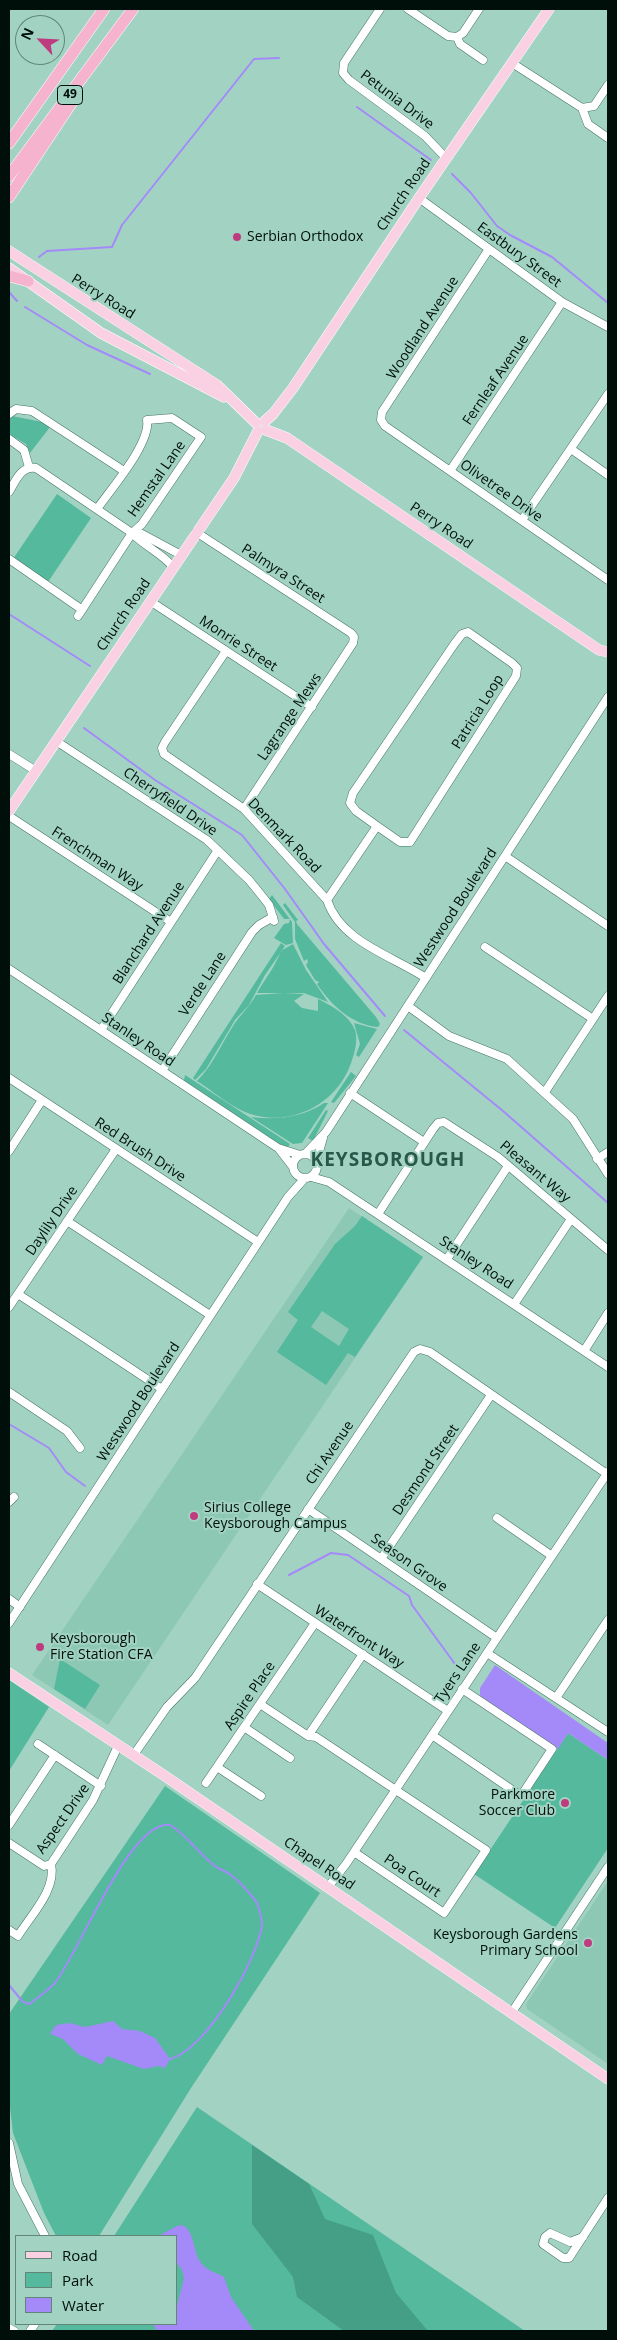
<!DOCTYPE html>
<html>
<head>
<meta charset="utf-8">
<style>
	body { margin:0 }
	#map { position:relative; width:617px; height:2340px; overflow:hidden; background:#a2d3c2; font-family:"Open Sans",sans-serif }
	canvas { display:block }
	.frame { position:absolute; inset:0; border:10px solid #010f0a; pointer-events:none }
	.legend { position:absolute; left:15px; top:2235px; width:162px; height:90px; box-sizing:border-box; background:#a2d3c2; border:1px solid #628578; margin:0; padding:6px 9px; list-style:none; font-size:15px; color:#010f0a }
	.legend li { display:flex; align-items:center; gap:10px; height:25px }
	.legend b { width:25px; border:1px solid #628578 }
	.north { position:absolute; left:15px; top:15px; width:50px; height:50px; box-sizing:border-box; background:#a2d3c2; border:1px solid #628578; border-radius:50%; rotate:295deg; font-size:14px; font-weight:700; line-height:20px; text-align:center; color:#010f0a }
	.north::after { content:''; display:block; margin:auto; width:18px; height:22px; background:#bf3b80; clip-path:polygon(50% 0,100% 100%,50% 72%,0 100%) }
</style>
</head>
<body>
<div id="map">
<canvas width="617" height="2340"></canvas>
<div class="frame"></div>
<ul class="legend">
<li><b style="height:6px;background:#f9d1e2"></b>Road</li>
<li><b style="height:14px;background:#54b99d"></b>Park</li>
<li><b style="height:14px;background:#a48af9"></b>Water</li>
</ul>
<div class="north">N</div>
</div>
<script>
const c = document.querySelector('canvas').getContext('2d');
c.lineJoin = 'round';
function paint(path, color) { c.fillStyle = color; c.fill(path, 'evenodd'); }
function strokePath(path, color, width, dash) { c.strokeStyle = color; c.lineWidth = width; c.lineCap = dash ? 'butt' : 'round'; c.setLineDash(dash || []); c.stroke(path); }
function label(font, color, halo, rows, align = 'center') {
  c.font = font + ' "Open Sans",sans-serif'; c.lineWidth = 4; c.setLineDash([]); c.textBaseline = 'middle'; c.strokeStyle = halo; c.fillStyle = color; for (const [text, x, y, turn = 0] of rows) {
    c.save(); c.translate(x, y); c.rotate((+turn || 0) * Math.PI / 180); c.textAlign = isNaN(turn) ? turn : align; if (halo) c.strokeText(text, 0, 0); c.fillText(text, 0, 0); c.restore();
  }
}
paint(new Path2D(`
	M349 1208 423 1257 108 1725 32 1675Z
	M608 1881V2064L527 2009 526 2004Z`), '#8dc8b5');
paint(new Path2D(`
	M12 416 42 422 50 427 30 453 26 444 9 434V417Z
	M57 494 91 518 48 582 13 559Z
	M272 895 292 922 293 943 286 945 274 938 284 924 289 923 290 919H284L269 899Z
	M285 903 298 920 296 921 297 924 376 1017 380 1024 378 1027C352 1025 331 1005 317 984L319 982 315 980 306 965 308 962 307 959 304 961 295 939V922L283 905Z
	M281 943 285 946 265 975 249 1005 235 1020 206 1069 195 1080 193 1078Z
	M293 944 306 970 328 1002 304 993H257C265 979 275 967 281 951Z
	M283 993 304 994 294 1001 302 1008 318 1011V999C332 1006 349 1015 355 1030 358 1039 355 1052 352 1060 341 1098 300 1125 258 1116 236 1112 216 1093 197 1081 214 1064 222 1042 235 1023 242 1013 250 1006 256 995Z
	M354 1023 377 1029 359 1057 356 1055 360 1044Z
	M351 1072 356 1076 334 1103 331 1102Z
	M185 1075 290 1144 287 1149 184 1080Z
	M324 1103H328L302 1143 293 1144 251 1117C276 1120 302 1118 324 1103Z
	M326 1110 328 1111 313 1141 308 1138Z
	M362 1216 423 1257 355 1357 348 1353 326 1385 277 1352 298 1320 288 1312 335 1244 355 1226ZM322 1311 349 1329 339 1346 311 1327Z
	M60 1659 100 1685 85 1709 54 1689Z
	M9 1680 49 1707 9 1771Z
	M568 1733 608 1760V1848L555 1928 474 1874Z
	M165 1786 320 1893 191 2088 99 2236H56L44 2213 13 2133 9 2099V2014Z
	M197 2107 525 2331H52L57 2324H176V2236H114Z`), '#54b99d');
paint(new Path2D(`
	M252 2145 309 2184 325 2219 373 2235 396 2293 428 2331H344L297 2297 293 2277 252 2224Z`), '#449f86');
paint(new Path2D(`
	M495 1665 608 1743V1760L568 1733 558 1749 480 1696V1688Z
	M113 2021 122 2029 140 2031 155 2038 170 2059 165 2068 159 2066 144 2069 107 2056 102 2065 78 2054 63 2039 50 2034 56 2025 70 2023 85 2027Z
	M182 2225C196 2231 192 2254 202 2264 208 2271 217 2273 224 2277L231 2297 254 2331H157L153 2324H176L177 2306 184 2278 182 2270 176 2262V2236H158L177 2226Z`), '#a48af9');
strokePath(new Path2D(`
	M357 107 431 160
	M452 174 471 193 497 226 510 235 552 257 608 303
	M39 257 47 251 112 247 122 225 254 59 279 58
	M9 292 17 301
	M25 307 87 345 150 374
	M9 614 90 666
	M84 728 155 780 242 835 285 889 324 944 385 1016
	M404 1030 503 1111 608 1203
	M9 1424 49 1448 66 1472 85 1486
	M289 1575 331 1553 348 1555 409 1596 412 1605 455 1664
	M9 1985 23 2002 30 2004C38 1997 47 1991 54 1984 78 1956 129 1820 170 1825 188 1836 198 1853 215 1866 220 1870 226 1871 231 1875 239 1881 252 1895 257 1903 259 1909 262 1920 262 1925 257 1961 206 2050 170 2059`), '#a48af9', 2);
const minor = new Path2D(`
	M380 9 344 63 343 73 349 80 425 136 446 158
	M408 9 448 36 457 37
	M457 37 463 33 479 9
	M457 37 460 44 483 60
	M512 63 582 108 594 106 608 85
	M582 108 588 124 608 138
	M419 198 562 302 608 327
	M489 249 382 412 381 420 385 426 608 580
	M9 414 16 409 32 411 124 471
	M9 439 24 450 29 467
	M571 449 608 475
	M450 471 562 302
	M9 492C15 482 21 465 36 468L132 533C144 546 162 553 173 567
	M522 520 608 394
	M196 532 351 633 354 637 353 643 244 809
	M132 533 142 534 181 555
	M9 559 81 609
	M150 601 312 707
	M78 616 132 533 142 524 201 437 172 418 147 420C151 443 111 489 97 509
	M226 651 165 742 162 748 164 754 244 809 327 900C341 942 391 955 426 978
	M56 741 207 840 249 880 262 896 269 905 274 921
	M9 754 36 771
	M9 816 171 922
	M505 856 608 926
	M327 900 377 826 356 811 350 803 353 793 455 643 462 634 468 632 512 663 517 668 516 676 410 842H400L377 826
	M485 947 593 1019
	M9 969 278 1148 300 1155
	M408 1006 449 1036 507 1059 573 1119 608 1174
	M101 1030 218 850
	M162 1071 252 932 259 925 273 917
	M9 1078 258 1242
	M545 1092 608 996
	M350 1093 424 1142
	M279 1149 293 1167
	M9 1151 42 1100
	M305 1154 326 1132 608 697
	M293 1166a12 12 0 1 1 24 0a12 12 0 1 1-24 0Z
	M597 1159 608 1152
	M316 1162 323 1138
	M311 1177 329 1182 608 1367
	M378 1214 433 1129 438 1123 444 1122 498 1157 608 1250
	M67 1221 210 1315
	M447 1259 508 1166
	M18 1294 162 1389
	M515 1303 571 1219
	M9 1307 116 1149
	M584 1351 608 1313
	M9 1392 67 1431 80 1448
	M9 1502 14 1497
	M308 1509 497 1638
	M497 1518 552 1556
	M381 1559 491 1395
	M257 1584 448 1711
	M9 1599 20 1607
	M9 1623 288 1197 305 1178
	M487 1653 608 1732
	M556 1698 608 1620
	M260 1704 308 1736 316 1737 486 1850 444 1913 354 1852
	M244 1727 290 1758
	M432 1735 521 1796 552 1749 462 1689
	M308 1736 363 1654
	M38 1744 101 1786
	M133 1756 167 1707 195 1678 414 1352 420 1349 430 1352 607 1474
	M217 1767 261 1796
	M206 1783 315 1623
	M9 1825 55 1755
	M9 1843 44 1866 51 1864 93 1800 118 1746
	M328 1887 346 1864 608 1472
	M9 1930 18 1936C31 1915 57 1889 51 1864
	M512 2012 608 1867
	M9 2143 18 2184 45 2236
	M583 2237 570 2242 550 2233 545 2237 543 2244 563 2258H569L608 2198
	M9 2328 14 2331
	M30 2331 35 2324`);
const major = new Path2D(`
	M9 251 217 385 256 423
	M9 268 101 333 224 397
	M265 421 273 414 293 388 419 198 549 9
	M266 430 287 438 599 650 608 652
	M9 811 234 478 258 431
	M9 1673 165 1776 608 2079`);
const highway = new Path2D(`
	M9 143 104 9
	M9 176 133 9
	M9 197 74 99
	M9 276 28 281`);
strokePath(minor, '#457365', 9);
strokePath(major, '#fff', 11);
strokePath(highway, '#fff', 12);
strokePath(minor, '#fff', 8);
strokePath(major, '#f9d1e2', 10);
strokePath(highway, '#f5b3ce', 11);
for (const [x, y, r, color] of [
	[237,237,5,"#bf3b80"],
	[194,1516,5,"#bf3b80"],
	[40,1647,5,"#bf3b80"],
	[565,1803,5,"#bf3b80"],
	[588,1943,5,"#bf3b80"]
]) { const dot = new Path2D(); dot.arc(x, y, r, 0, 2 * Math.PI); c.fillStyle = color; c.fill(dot); strokePath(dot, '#a2d3c2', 2); }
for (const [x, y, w] of [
	[70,95,25]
]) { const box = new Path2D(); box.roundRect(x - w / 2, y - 9.5, w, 19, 4); c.fillStyle = '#a2d3c2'; c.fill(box); strokePath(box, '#010f0a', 1); }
label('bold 12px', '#010f0a', null, [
	["49",70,95]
]);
label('14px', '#010f0a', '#a2d3c2', [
	["Petunia Drive",397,100,37],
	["Church Road",404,195,-56],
	["Eastbury Street",519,255,36],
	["Perry Road",103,297,32],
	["Woodland Avenue",423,328,-57],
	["Fernleaf Avenue",496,380,-56],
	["Hemstal Lane",157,479,-55],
	["Olivetree Drive",501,491,35],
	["Perry Road",441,526,34],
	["Palmyra Street",283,574,33],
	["Church Road",124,615,-56],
	["Monrie Street",238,644,33],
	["Patricia Loop",478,712,-58],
	["Lagrange Mews",290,717,-56],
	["Cherryfield Drive",170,802,34],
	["Denmark Road",284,836,46],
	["Frenchman Way",97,859,33],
	["Westwood Boulevard",456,908,-57],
	["Blanchard Avenue",149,933,-57],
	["Verde Lane",203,984,-57],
	["Stanley Road",138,1040,34],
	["Red Brush Drive",140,1150,33],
	["Pleasant Way",535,1172,40],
	["Daylily Drive",52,1221,-56],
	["Stanley Road",476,1263,33],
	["Westwood Boulevard",139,1402,-57],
	["Chi Avenue",330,1453,-56],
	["Desmond Street",426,1470,-56],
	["Season Grove",409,1563,35],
	["Waterfront Way",359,1637,33],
	["Tyers Lane",458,1673,-56],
	["Aspire Place",250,1696,-56],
	["Aspect Drive",63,1819,-55],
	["Chapel Road",319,1864,34],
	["Poa Court",412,1876,34]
]);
label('14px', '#010f0a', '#a2d3c2', [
	["Serbian Orthodox",247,237],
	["Sirius College",204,1508],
	["Keysborough Campus",204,1524],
	["Keysborough",50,1639],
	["Fire Station CFA",50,1655],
	["Parkmore",555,1795,"right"],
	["Soccer Club",555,1811,"right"],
	["Keysborough Gardens",578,1935,"right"],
	["Primary School",578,1951,"right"]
], 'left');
c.letterSpacing = '1px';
label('bold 19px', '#29584a', '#a2d3c2', [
	["KEYSBOROUGH",388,1161]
]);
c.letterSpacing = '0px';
</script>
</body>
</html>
